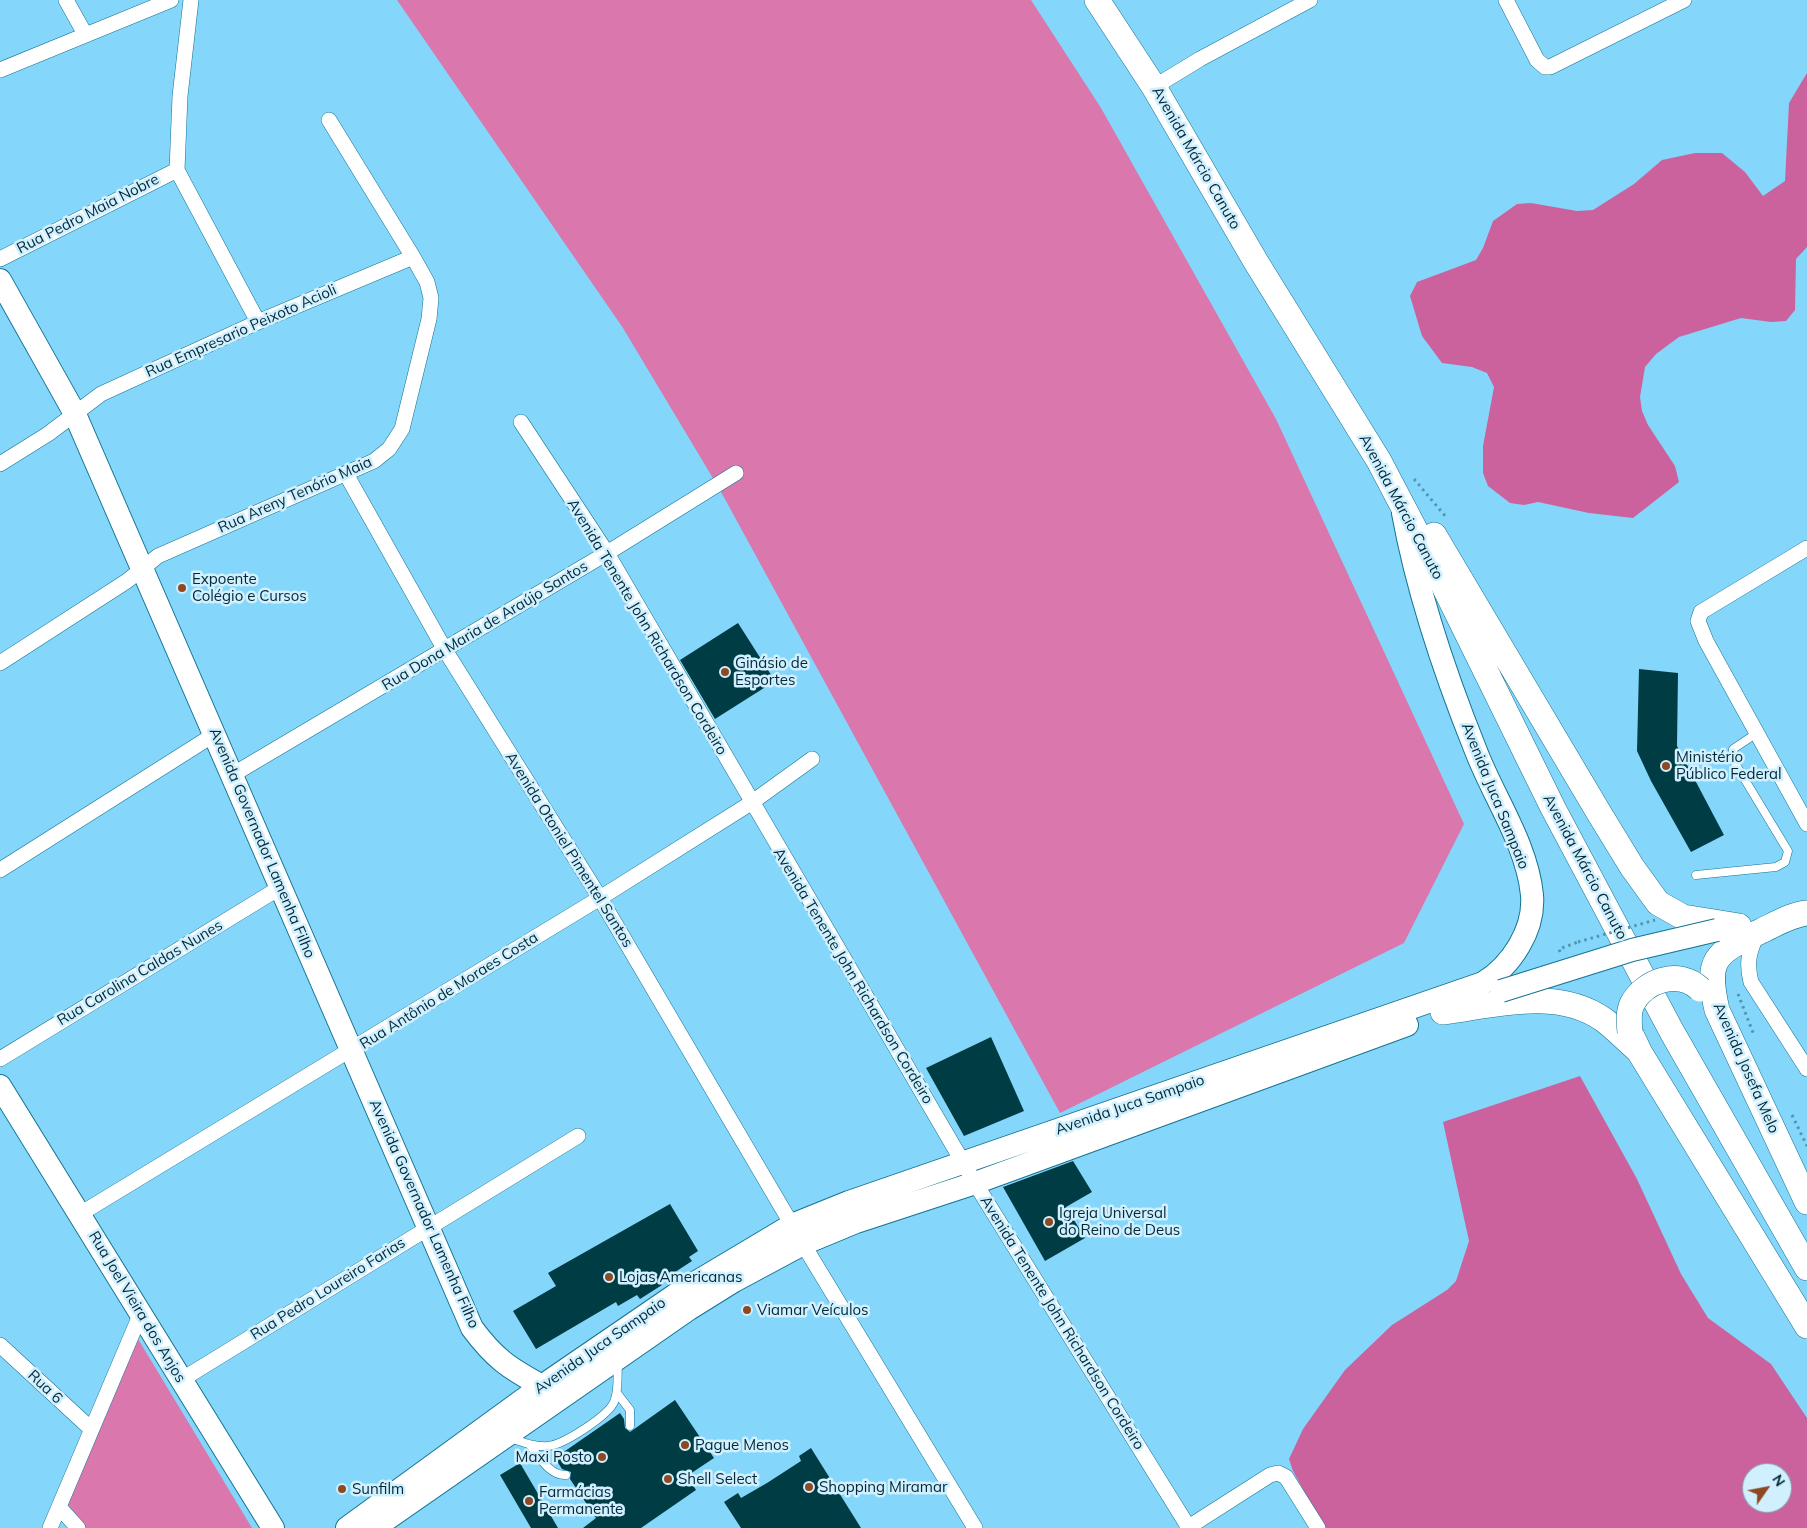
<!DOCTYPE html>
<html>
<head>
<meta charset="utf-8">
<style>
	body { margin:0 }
	#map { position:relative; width:1807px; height:1528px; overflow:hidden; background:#84d7fa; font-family:Mulish,sans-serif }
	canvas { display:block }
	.north { position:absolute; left:1742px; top:1463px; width:50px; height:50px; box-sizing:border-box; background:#d1f0ff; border:1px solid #7fa0af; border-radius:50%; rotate:57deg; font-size:14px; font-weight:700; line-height:20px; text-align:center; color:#032836 }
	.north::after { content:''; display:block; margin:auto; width:18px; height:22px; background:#8f4922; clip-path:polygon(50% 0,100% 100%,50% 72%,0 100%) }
</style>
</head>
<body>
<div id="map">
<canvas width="1807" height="1528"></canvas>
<div class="north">N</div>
</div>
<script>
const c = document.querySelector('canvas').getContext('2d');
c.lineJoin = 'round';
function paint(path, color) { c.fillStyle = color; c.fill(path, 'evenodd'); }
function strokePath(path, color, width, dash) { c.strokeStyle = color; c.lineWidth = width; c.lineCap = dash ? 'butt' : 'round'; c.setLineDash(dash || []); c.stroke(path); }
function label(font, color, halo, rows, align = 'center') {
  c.font = font + ' Mulish,sans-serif'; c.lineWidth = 5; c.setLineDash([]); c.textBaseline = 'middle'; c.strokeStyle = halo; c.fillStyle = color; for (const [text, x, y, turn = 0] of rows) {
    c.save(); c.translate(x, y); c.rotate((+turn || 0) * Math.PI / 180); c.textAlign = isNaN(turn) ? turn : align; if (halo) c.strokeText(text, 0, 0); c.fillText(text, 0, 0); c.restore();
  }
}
paint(new Path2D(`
	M397 0H1031L1101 108 1276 419 1464 824 1404 943 1060 1113 720 490 623 328Z
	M129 1324 252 1528H85L63 1500Z`), '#da77ad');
paint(new Path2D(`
	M1807 73V247L1796 259 1795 310 1786 321 1771 322 1741 318 1679 337 1656 354 1645 367 1640 397 1642 411 1648 425 1675 466 1679 482 1633 518 1589 513 1538 502 1524 505 1510 503 1488 486 1483 473V446L1494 387 1487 373 1472 367 1442 363 1422 336 1410 296 1417 282 1476 260 1483 248 1493 221 1517 204 1531 203 1577 211 1593 210 1634 184 1662 160 1695 153H1722L1745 172 1763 196 1785 181 1789 103Z
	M1580 1076 1637 1179 1681 1274 1708 1318 1771 1364 1807 1418V1528H1324L1293 1471 1289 1459 1303 1429 1345 1370 1392 1325 1447 1290 1456 1281 1469 1241 1443 1122ZM1752 1473H1782V1503H1752Z`), '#cb629d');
paint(new Path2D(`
	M738 623 775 681 715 719 680 660Z
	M1639 669 1678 673 1677 746 1724 835 1691 852 1651 781 1637 751Z
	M991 1037 1024 1111 964 1136 926 1068Z
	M1073 1161 1092 1192 1066 1207 1085 1238 1045 1261 1003 1187Z
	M670 1204 698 1251 689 1257 692 1261 660 1282 662 1285 640 1299 637 1295 618 1306 616 1302 536 1349 513 1311 556 1286 548 1273Z
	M675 1400 714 1458 687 1476 696 1490 641 1528H583L596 1518 570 1479 571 1472 562 1469 555 1458 620 1413 624 1419 625 1428 630 1432Z
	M811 1448 861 1528H741L724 1502 738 1493 741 1498 767 1483 801 1461 799 1456Z
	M520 1463 558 1528H531L500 1475Z`), '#003c43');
const lane = new Path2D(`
	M1696 875 1776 867 1785 862 1788 851 1733 760V749L1757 733
	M617 1393 630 1410V1426
	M510 1438C522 1442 535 1447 548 1446 563 1445 608 1416 614 1402 619 1391 617 1377 618 1364
	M529 1444C539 1456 549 1476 566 1475`);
const street = new Path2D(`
	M66 0 85 34
	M191 0 180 96 177 170 258 322
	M1506 0 1537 60 1545 67H1550L1684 0
	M0 70 171 0
	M1154 87 1200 59 1310 0
	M0 259 177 170
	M521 422 607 553 975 1183 1189 1528
	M0 464 48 434 101 394 258 322 413 257
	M346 474 445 650 600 898 792 1225
	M1807 548 1701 612 1698 621 1706 641 1807 824
	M0 663 127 581 158 556 374 461 389 449 402 429 429 319 431 298 427 282 413 257 329 120
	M232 775 607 553 736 473
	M0 870 215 734
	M1758 933C1749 951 1746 962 1751 982L1807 1069
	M0 1059 281 887
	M80 1214 600 898 751 803 812 759
	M803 1244 975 1528
	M0 1345 90 1428
	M181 1380 578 1136
	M59 1507 78 1528
	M50 1528 141 1313
	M1187 1528 1270 1475 1278 1473 1286 1477 1318 1528`);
const secondary = new Path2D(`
	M0 280 74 412 472 1328C495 1359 509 1368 542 1386
	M0 1086 273 1528
	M347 1528 542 1386 678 1293 792 1225 849 1202 1483 983C1511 966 1535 930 1532 895 1527 844 1494 798 1476 751 1445 674 1418 595 1403 513
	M374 1528 689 1309 734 1281 803 1244 856 1222 975 1183 1407 1025`);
const primary = new Path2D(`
	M1097 0 1154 87 1256 262 1379 461 1432 562 1553 808 1672 1032 1807 1268
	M1434 535 1599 813 1632 867 1658 903 1683 917 1739 926
	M1807 913C1790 915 1776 924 1761 931 1716 953 1705 957 1717 1010L1807 1202
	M1443 1012C1496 1005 1557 987 1604 1020 1616 1029 1627 1041 1639 1051
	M1630 1032 1640 1053 1807 1326`);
strokePath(lane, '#147393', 9);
strokePath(street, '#147393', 16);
strokePath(secondary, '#147393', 24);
strokePath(primary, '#147393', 26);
strokePath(new Path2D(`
	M1414 479 1446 517
	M1560 952 1559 949 1578 942
	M1738 994 1754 1035
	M1792 1115 1807 1146`), '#5395b0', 3, [2.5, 4]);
strokePath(lane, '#fff', 8);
strokePath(street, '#fff', 15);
strokePath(secondary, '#fff', 22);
strokePath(primary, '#fff', 25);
const secondaryBridge = new Path2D(`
	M1501 991 1632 950 1717 930`);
const primaryBridge = new Path2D(`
	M1630 1032C1629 1023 1628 1013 1632 1004 1645 980 1679 969 1700 989`);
strokePath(secondaryBridge, '#147393', 24, []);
strokePath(primaryBridge, '#147393', 26, []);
strokePath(new Path2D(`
	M1578 942 1655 920`), '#5395b0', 3, [2.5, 4]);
strokePath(secondaryBridge, '#fff', 22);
strokePath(primaryBridge, '#fff', 25);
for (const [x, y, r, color] of [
	[182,588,5,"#8f4922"],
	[725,672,5,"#8f4922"],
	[1666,766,5,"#8f4922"],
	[1049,1222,5,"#8f4922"],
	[609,1277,5,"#8f4922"],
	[747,1310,5,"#8f4922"],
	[685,1445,5,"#8f4922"],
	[602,1457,5,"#8f4922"],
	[668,1479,5,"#8f4922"],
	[809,1487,5,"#8f4922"],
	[342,1489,5,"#8f4922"],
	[529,1501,5,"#8f4922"]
]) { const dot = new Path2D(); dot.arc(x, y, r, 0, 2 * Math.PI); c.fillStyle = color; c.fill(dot); strokePath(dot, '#d1f0ff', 2); }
label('15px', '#032836', '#d1f0ff', [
	["Avenida Márcio Canuto",1196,158,60],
	["Rua Pedro Maia Nobre",88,214,-27],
	["Rua Empresario Peixoto Acioli",241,331,-24],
	["Rua Areny Tenório Maia",295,495,-24],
	["Avenida Márcio Canuto",1401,507,62],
	["Rua Dona Maria de Araújo Santos",485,626,-31],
	["Avenida Tenente John Richardson Cordeiro",647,627,59],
	["Avenida Juca Sampaio",1495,796,68],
	["Avenida Governador Lamenha Filho",262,843,67],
	["Avenida Otoniel Pimentel Santos",569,850,58],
	["Avenida Márcio Canuto",1585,867,62],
	["Rua Carolina Caldas Nunes",140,973,-31],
	["Avenida Tenente John Richardson Cordeiro",853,976,59],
	["Rua Antônio de Moraes Costa",449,991,-32],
	["Avenida Josefa Melo",1746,1068,66],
	["Avenida Juca Sampaio",1130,1105,-19],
	["Avenida Governador Lamenha Filho",424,1214,66],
	["Rua Pedro Loureiro Farias",328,1289,-32],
	["Rua Joel Vieira dos Anjos",137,1307,59],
	["Avenida Tenente John Richardson Cordeiro",1062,1323,58],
	["Avenida Juca Sampaio",600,1346,-35],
	["Rua 6",45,1387,43]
]);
label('15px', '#032836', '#d1f0ff', [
	["Expoente",192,579],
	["Colégio e Cursos",192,596],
	["Ginásio de",735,663],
	["Esportes",735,680],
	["Ministério",1676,757],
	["Público Federal",1676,774],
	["Igreja Universal",1059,1213],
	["do Reino de Deus",1059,1230],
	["Lojas Americanas",619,1277],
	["Viamar Veículos",757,1310],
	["Pague Menos",695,1445],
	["Maxi Posto",592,1457,"right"],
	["Shell Select",678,1479],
	["Shopping Miramar",819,1487],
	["Sunfilm",352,1489],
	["Farmácias",539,1492],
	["Permanente",539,1509]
], 'left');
</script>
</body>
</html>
